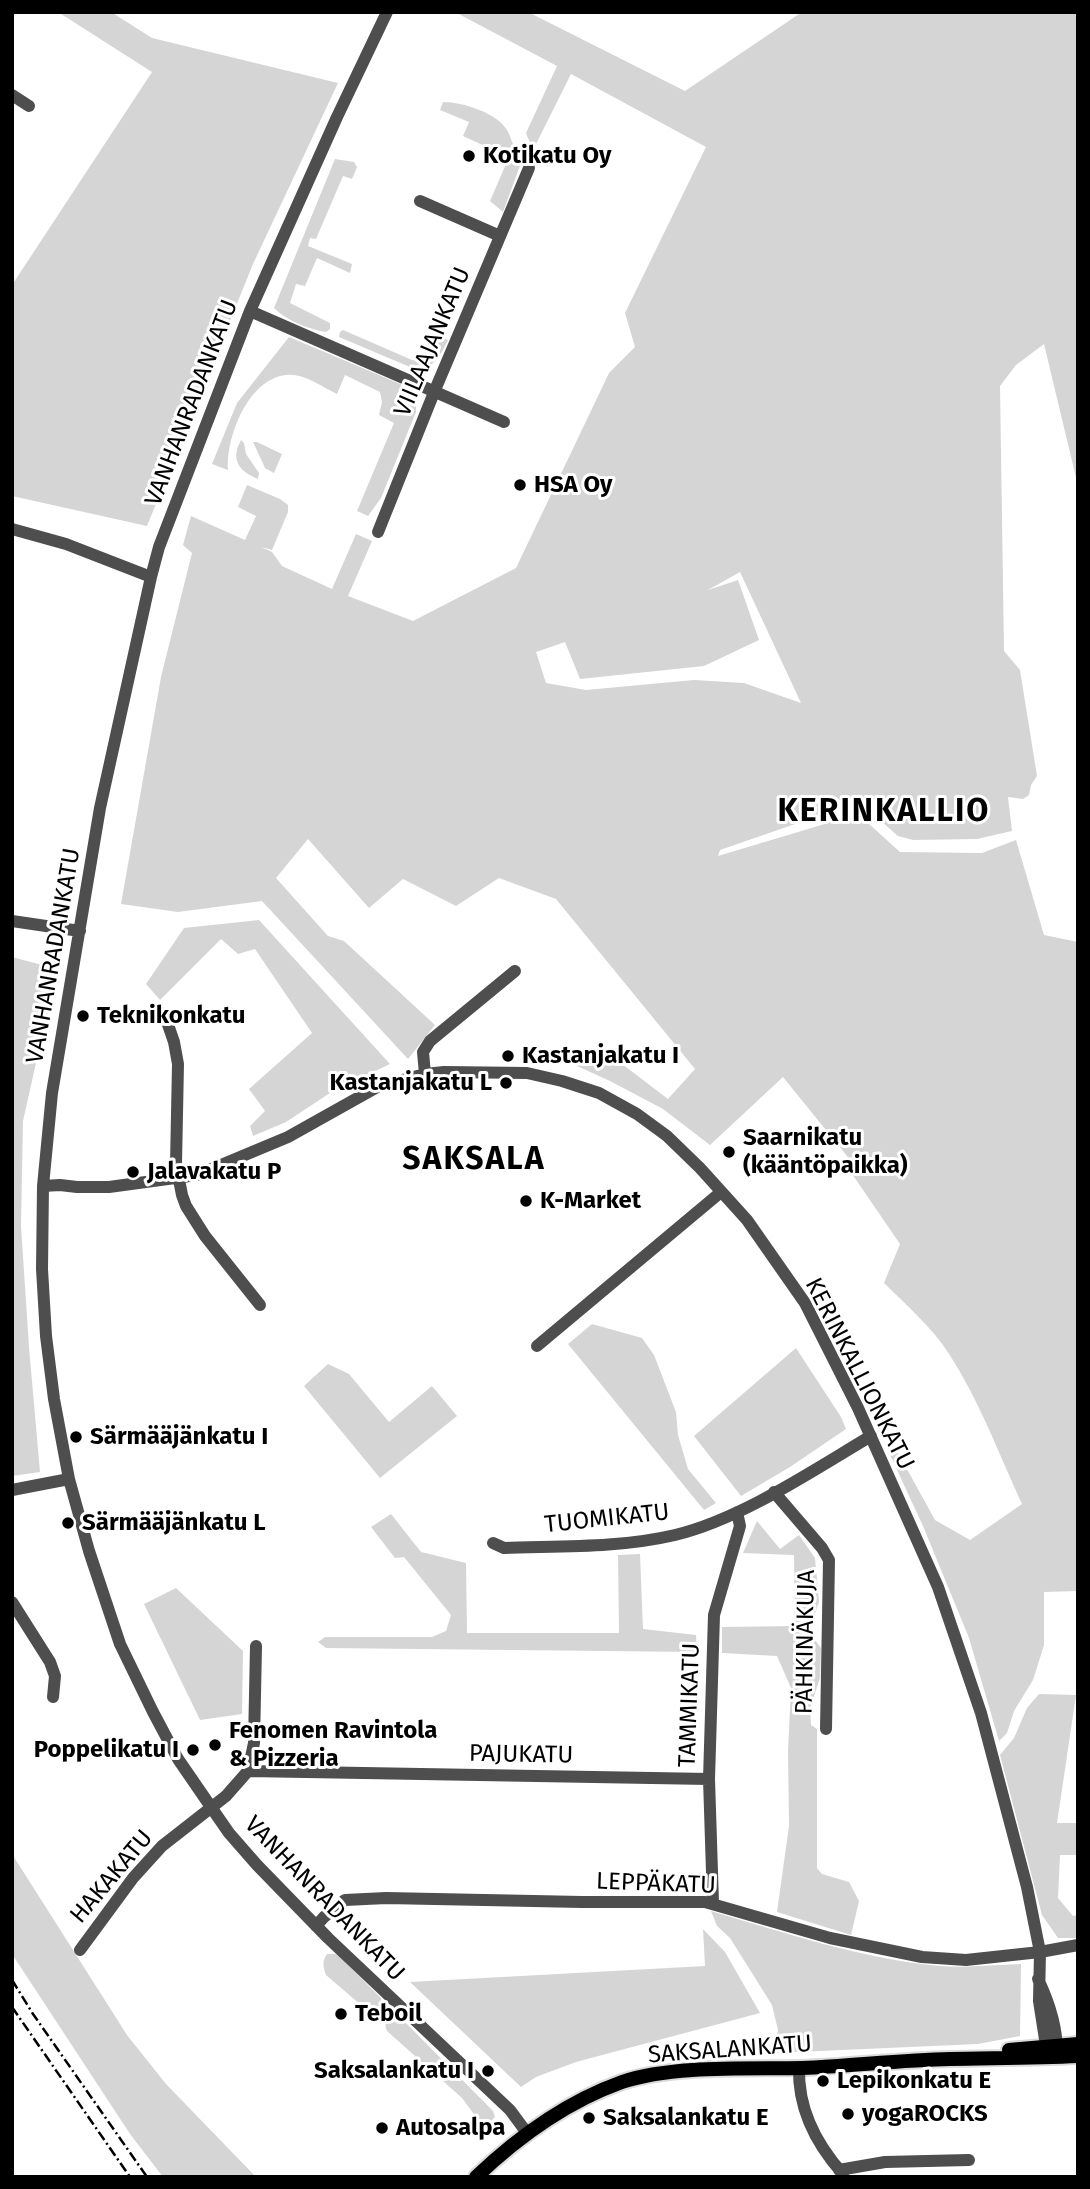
<!DOCTYPE html>
<html>
<head>
<meta charset="utf-8">
<style>
	body { margin:0 }
	#map { position:relative; width:1090px; height:2189px; overflow:hidden; background:#fff; font-family:"Fira Sans",sans-serif }
	canvas { display:block }
	.frame { position:absolute; inset:0; border:14px solid #000; pointer-events:none }
</style>
</head>
<body>
<div id="map">
<canvas width="1090" height="2189"></canvas>
<div class="frame"></div>
</div>
<script>
const c = document.querySelector('canvas').getContext('2d');
c.lineJoin = 'round';
function paint(path, color) { c.fillStyle = color; c.fill(path, 'evenodd'); }
function strokePath(path, color, width, dash) { c.strokeStyle = color; c.lineWidth = width; c.lineCap = dash ? 'butt' : 'round'; c.setLineDash(dash || []); c.stroke(path); }
function label(font, color, halo, rows, align = 'center') {
  c.font = font + ' "Fira Sans",sans-serif'; c.lineWidth = 6; c.setLineDash([]); c.textBaseline = 'middle'; c.strokeStyle = halo; c.fillStyle = color; for (const [text, x, y, turn = 0] of rows) {
    c.save(); c.translate(x, y); c.rotate((+turn || 0) * Math.PI / 180); c.textAlign = isNaN(turn) ? turn : align; if (halo) c.strokeText(text, 0, 0); c.fillText(text, 0, 0); c.restore();
  }
}
paint(new Path2D(`
	M58 12H111L152 38 338 83 253 264 147 526 12 496V285L152 72Z
	M455 12H528L685 91 802 12H1078V486L1044 344 1016 365 1000 386 1004 651 1020 670 1037 776 1031 785 1029 795 1023 799 1008 797 1012 831 977 839 913 840 898 836 865 807 853 804 720 850 718 856 858 814 900 852 982 853 1016 840 1044 935 1078 942V1591L1044 1592V1645L1033 1680 1014 1711 1007 1733 999 1741 969 1638 923 1526 885 1444 892 1442 935 1520 970 1540 1022 1504C999 1454 979 1400 949 1354 932 1327 906 1305 884 1283L900 1244 850 1171 851 1161 783 1077 710 1145 663 1109 610 1081 566 1061 573 1055 605 1051 668 1099 695 1069 556 899 499 878 456 906 403 879 369 908 308 839 276 878 328 936 344 941 435 1025 408 1059 262 901 178 912 121 904 161 677 192 553 183 545 191 516 245 540 256 516 238 507 247 485 280 499 288 505V512L272 550 261 547 272 552 282 566 332 589 356 534 372 541 348 596 413 621 516 568 609 373 635 347 625 313 706 147 571 74 533 150 526 133 557 66ZM740 572 801 703 744 683 694 680 586 690 546 683 536 652 565 642 580 679 704 666 759 640 738 580 708 590Z
	M443 102C463 102 497 113 507 130 514 142 509 143 522 153L521 163 503 212 490 201 509 157 463 136 469 122 440 110Z
	M335 159 354 162 357 167 352 179 343 176 316 239 310 238 308 246 352 264 350 273 317 258 305 286 296 284 290 303 330 323V329L326 332C308 329 287 321 274 308Z
	M343 330 412 360 420 361 428 344 436 334 448 340C440 356 436 366 417 370L339 337 340 332Z
	M289 337 405 386 416 398V412L381 498 368 516 357 511 394 423 379 415 382 402 380 392 345 375 337 394C322 387 304 373 286 375 248 379 226 437 228 470L212 464 237 403Z
	M241 440 244 443 246 454 259 473 258 479C239 471 230 460 241 440Z
	M253 442H257L282 454 274 473 265 468Z
	M259 920 390 1064 333 1091 286 1122 253 1136 250 1126 265 1111 249 1089 312 1033 255 949 238 954 221 939 160 1000 146 984 184 928Z
	M12 957 57 969 23 1121 21 1226 29 1347 40 1472 12 1476Z
	M592 1324 642 1338 654 1355 676 1412 678 1435 688 1469 716 1503 704 1510 568 1344Z
	M796 1348 841 1417 846 1429 790 1467 741 1496 694 1436Z
	M328 1364 349 1374 389 1422 432 1386 457 1416 380 1478 304 1386Z
	M391 1514 421 1552 466 1563 467 1633H619L618 1555 640 1554 643 1629 696 1635 697 1652 326 1648 318 1642 325 1637H432L446 1631 451 1615 404 1557 395 1558 371 1527Z
	M757 1521 780 1549 799 1535 815 1558 819 1602 812 1622V1636L821 1648 820 1678 810 1708 811 1725 817 1729V1868L822 1874 849 1882 859 1901 851 1935 777 1912 789 1826 788 1751 791 1688 777 1656 722 1653V1627L795 1626 794 1555 743 1553Z
	M176 1588 243 1651 242 1714 200 1720 144 1604Z
	M1039 1694 1076 1695 1057 1823H1078V1855H1060L1058 1898 1073 1916 1078 1915V1938H1058L1042 1915 1000 1755 1014 1738 1027 1708Z
	M12 1854 127 2035 166 2084 256 2177H163L130 2134 12 1954Z
	M711 1911C786 1933 862 1959 940 1966 967 1968 994 1965 1021 1964L1020 2036 978 2044 774 2053 778 2030 772 2005 730 1938 717 1926Z
	M703 1929 725 1952 760 2013 576 2062 536 2077 521 2087 410 1982 705 1966Z
	M327 1954H336L340 1957 381 1998V2003L376 2009 369 2012 326 1975C323 1967 322 1961 327 1954Z
	M397 2014 493 2111 495 2117 479 2133 476 2117 462 2098 387 2031C384 2024 386 2021 390 2015Z`), '#d5d5d5');
const major = new Path2D(`
	M1009 2050 1078 2044
	M476 2177C519 2136 566 2102 622 2082 672 2065 749 2069 802 2068 851 2066 901 2060 950 2059 993 2058 1035 2058 1078 2056`);
strokePath(major, '#dbdbdb', 18);
strokePath(new Path2D(`
	M387 12 337 117 250 311 159 547 151 577 100 808 52 1093 43 1186 42 1269 46 1336 54 1399 69 1479 89 1551 120 1644 153 1712 178 1759 211 1807 229 1833 257 1865 328 1938 510 2110 527 2133
	M12 95 29 106
	M420 201 500 236
	M250 311 504 422
	M12 529 66 544 151 577
	M378 532 435 390 529 168
	M12 921 80 931
	M164 1013 174 1042 178 1064 176 1164 182 1195 186 1206 205 1236 260 1305
	M425 1074 423 1052 430 1041 515 971
	M43 1186 60 1185 77 1187H109L197 1175 288 1137 379 1086 425 1074 444 1072 527 1073 562 1081 599 1093 637 1114 667 1136 700 1168 747 1220 805 1303 858 1408 938 1587 981 1713 1027 1887 1040 1952 1039 2001 1047 2052 1052 2058 1057 2052C1057 2025 1049 2002 1038 1979
	M537 1346 721 1192
	M12 1490 69 1479
	M774 1492 822 1548 829 1560 826 1729
	M493 1543 504 1548C561 1546 620 1548 675 1535 741 1519 812 1471 871 1436
	M12 1602 50 1662 55 1676 53 1697
	M248 1771 709 1779
	M713 1903 709 1779 714 1615 740 1526 737 1512
	M316 1926 324 1917 345 1900 386 1898 582 1902H705L830 1938 922 1957 966 1960 1040 1952 1078 1945
	M80 1950 133 1878 162 1846 226 1796 248 1771 254 1743 256 1646
	M799 2068C798 2109 816 2144 843 2174
	M839 2170 885 2162 969 2160`), '#4e4e4e', 12);
strokePath(major, '#000', 14);
strokePath(new Path2D(`
	M12 1980 33 2014 147 2177
	M12 2007 130 2177`), '#000', 2.5, [10, 3.5, 2, 3.5]);
for (const [x, y, r, color] of [
	[469,156,7,"#000"],
	[520,485,7,"#000"],
	[83,1016,7,"#000"],
	[508,1056,7,"#000"],
	[506,1083,7,"#000"],
	[729,1152,7,"#000"],
	[133,1172,7,"#000"],
	[526,1201,7,"#000"],
	[76,1437,7,"#000"],
	[68,1523,7,"#000"],
	[215,1745,7,"#000"],
	[193,1750,7,"#000"],
	[341,2014,7,"#000"],
	[488,2071,7,"#000"],
	[823,2081,7,"#000"],
	[848,2114,7,"#000"],
	[589,2118,7,"#000"],
	[382,2128,7,"#000"]
]) { const dot = new Path2D(); dot.arc(x, y, r, 0, 2 * Math.PI); c.fillStyle = color; c.fill(dot); strokePath(dot, '#fff', 2.5); }
label('bold 24px', '#000', '#fff', [
	["Kotikatu Oy",483,156],
	["HSA Oy",534,485],
	["Teknikonkatu",97,1016],
	["Kastanjakatu I",522,1056],
	["Kastanjakatu L",492,1083,"right"],
	["Saarnikatu",743,1138],
	["(kääntöpaikka)",743,1166],
	["Jalavakatu P",147,1172],
	["K-Market",540,1201],
	["Särmääjänkatu I",90,1437],
	["Särmääjänkatu L",82,1523],
	["Fenomen Ravintola",229,1731],
	["& Pizzeria",229,1759],
	["Poppelikatu I",179,1750,"right"],
	["Teboil",355,2014],
	["Saksalankatu I",474,2071,"right"],
	["Lepikonkatu E",837,2081],
	["yogaROCKS",862,2114],
	["Saksalankatu E",603,2118],
	["Autosalpa",396,2128]
], 'left');
label('24px', '#000', '#fff', [
	["VIILAAJANKATU",433,342,-67],
	["VANHANRADANKATU",192,403,-69],
	["VANHANRADANKATU",54,956,-80],
	["KERINKALLIONKATU",859,1374,63],
	["TUOMIKATU",607,1519,-6],
	["PÄHKINÄKUJA",806,1642,-89],
	["TAMMIKATU",690,1705,-88],
	["PAJUKATU",521,1755,1],
	["HAKAKATU",112,1877,-50],
	["LEPPÄKATU",656,1884,2],
	["VANHANRADANKATU",324,1899,46],
	["SAKSALANKATU",730,2050,-4]
]);
c.letterSpacing = '2px';
label('bold 32px', '#000', '#fff', [
	["KERINKALLIO",884,812],
	["SAKSALA",474,1160]
]);
c.letterSpacing = '0px';
</script>
</body>
</html>
